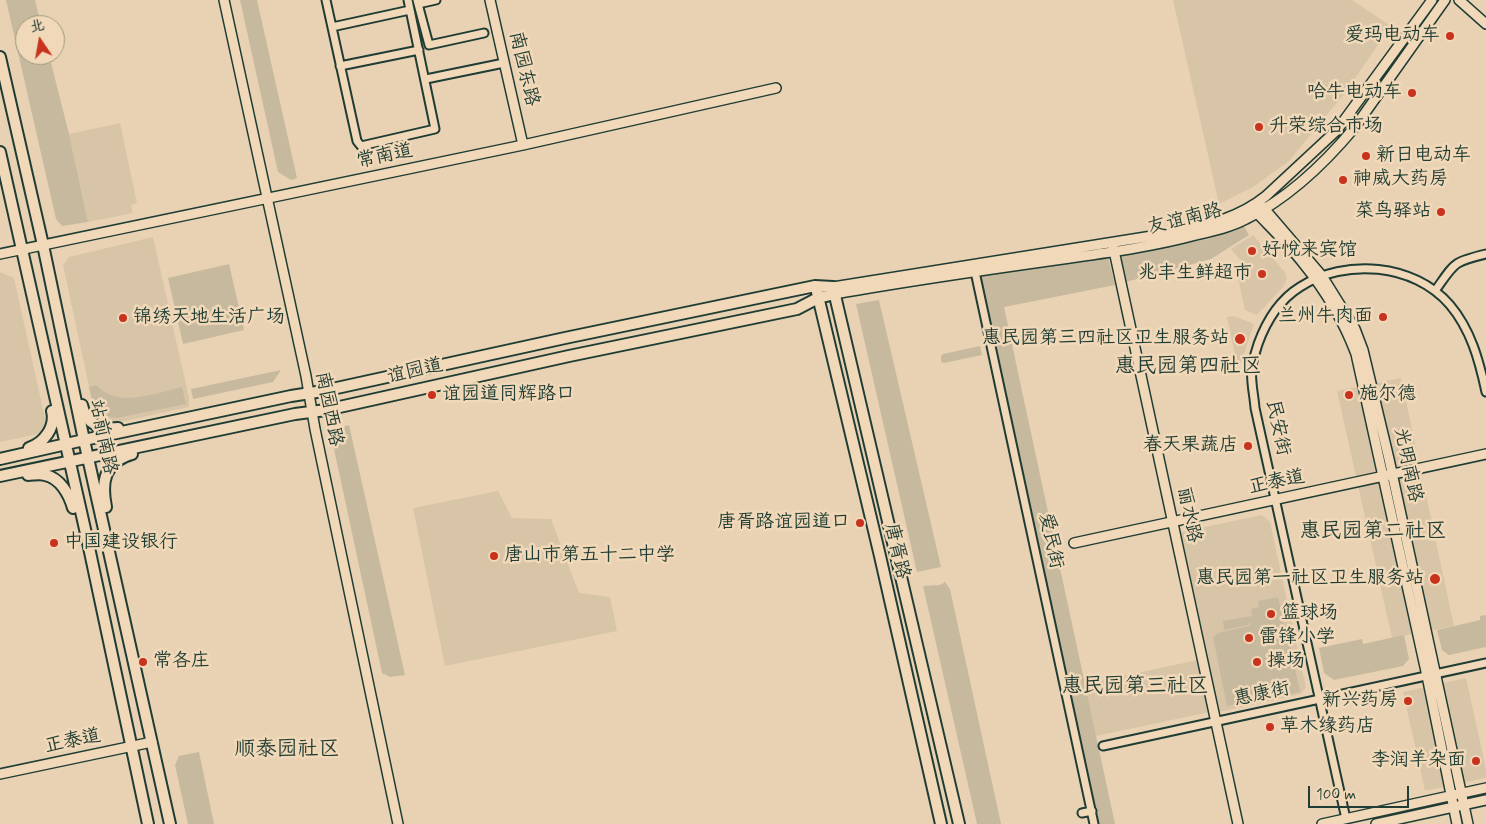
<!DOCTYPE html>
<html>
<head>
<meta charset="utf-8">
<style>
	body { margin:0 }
	#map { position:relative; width:1486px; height:824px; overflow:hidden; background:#e9d2b3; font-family:Mynerve,"LXGW WenKai TC",sans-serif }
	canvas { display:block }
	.north { position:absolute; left:15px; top:15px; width:50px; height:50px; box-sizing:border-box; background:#f1d8b8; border:1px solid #9d9a83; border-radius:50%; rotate:348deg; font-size:14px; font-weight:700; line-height:20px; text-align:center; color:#1f3d34 }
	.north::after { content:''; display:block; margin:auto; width:18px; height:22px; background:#c8321e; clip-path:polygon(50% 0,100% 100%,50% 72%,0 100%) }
	.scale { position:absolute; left:1308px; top:786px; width:101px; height:22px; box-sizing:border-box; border:2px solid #1f3d34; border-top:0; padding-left:6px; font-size:15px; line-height:18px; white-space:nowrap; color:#1f3d34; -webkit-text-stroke:4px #f1d8b8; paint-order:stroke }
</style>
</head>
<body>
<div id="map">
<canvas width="1486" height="824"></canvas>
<div class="north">北</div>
<div class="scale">100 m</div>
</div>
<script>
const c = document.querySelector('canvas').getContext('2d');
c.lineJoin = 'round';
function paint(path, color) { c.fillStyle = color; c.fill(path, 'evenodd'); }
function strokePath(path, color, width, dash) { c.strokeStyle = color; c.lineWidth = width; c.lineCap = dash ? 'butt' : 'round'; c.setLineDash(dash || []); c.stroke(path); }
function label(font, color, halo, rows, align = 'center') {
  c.font = font + ' Mynerve,"LXGW WenKai TC",sans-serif'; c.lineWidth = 5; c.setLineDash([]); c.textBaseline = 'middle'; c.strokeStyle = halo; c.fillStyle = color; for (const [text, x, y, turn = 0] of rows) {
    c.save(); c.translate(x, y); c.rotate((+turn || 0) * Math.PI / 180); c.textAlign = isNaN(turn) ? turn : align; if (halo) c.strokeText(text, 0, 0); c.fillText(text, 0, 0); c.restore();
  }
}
paint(new Path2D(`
	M1173 0H1352L1391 26 1345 93 1289 161 1253 187 1219 204Z
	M120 123 137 203 131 205 133 213 88 222 69 134Z
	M1253 235 1284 271 1287 278 1284 286 1257 315 1245 310 1238 278 1248 275 1246 267 1231 249Z
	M153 237 189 398V407L116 423 106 420 94 410 63 265 69 257Z
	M0 272 14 278 48 432 0 442Z
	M1234 316 1254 324 1244 354V363L1237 364 1227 317Z
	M1401 378 1454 626 1392 638 1337 391Z
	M498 491 512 518 551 519 579 593 610 597 617 631 445 666 413 508Z
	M1262 515 1270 522 1306 687 1301 694 1219 712 1181 532Z
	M1198 660 1210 712 1096 736 1085 684Z
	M1466 678 1486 769V778L1425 791 1403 692Z`), '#d8c5a8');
paint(new Path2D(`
	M6 0H35L41 25H25V55H49L69 134 88 222 62 226 56 219Z
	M240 0H257L297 178 291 180 278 172Z
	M1243 225 1249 235 1211 259 1126 282 1120 256 1208 239Z
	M1108 257 1115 285 1004 307 1115 824H1098L979 276Z
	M229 264 244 330 183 344 168 278Z
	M879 300 941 567 917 572 856 304Z
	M980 346 982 355 944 363 941 362V356L943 354Z
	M281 370 273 382 193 399 191 389Z
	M96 385C118 409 155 393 182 387L186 404 117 418 110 417 94 410 89 387Z
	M349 425 405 675 390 677 382 673 331 435 339 428Z
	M945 582 950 589 1001 824H977L923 586 940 585Z
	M1278 597 1284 625H1286L1300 692 1227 706 1213 637 1218 633 1249 626 1252 620 1248 625 1224 630 1223 621 1252 616 1251 609 1259 607 1258 601Z
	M1486 615V647L1449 655 1442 650 1437 630 1480 620V616Z
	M1404 635 1409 659 1403 666 1334 680 1324 673 1319 648 1362 639 1363 644Z
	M199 752 214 824H188L175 765 179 756Z`), '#c7b99d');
const street = new Path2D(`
	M326 0 357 141 361 146 435 129 408 0
	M417 0 429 45 484 33
	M418 4 436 0
	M332 27 410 10
	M340 66 419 50
	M426 79 504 63
	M974 267 1094 824
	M1435 291C1455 263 1452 262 1486 254
	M1103 746 1486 663
	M1082 813 1092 811
	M1346 819 1255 408C1254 394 1250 380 1252 366 1253 359 1256 351 1258 344 1266 322 1279 300 1300 287 1345 258 1414 263 1450 305 1471 330 1479 360 1486 392`);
const secondary = new Path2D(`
	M224 0 306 376 315 429 398 824
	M490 0 523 145
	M1459 0 1486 24
	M1262 206 1322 276 1355 329 1363 350 1389 459 1468 824
	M1253 209C1270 227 1288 244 1303 263 1325 290 1344 322 1356 354L1427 676 1457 824
	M1113 246 1238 824
	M0 254 523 145 776 88
	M833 287 1177 232C1209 225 1240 217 1266 196L1337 130 1432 0
	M835 294C913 280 991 269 1070 258 1112 252 1155 246 1196 235 1213 231 1231 227 1246 219 1289 198 1325 163 1355 127L1445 0
	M1074 543 1486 454
	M0 774 152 742
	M1322 824 1486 788
	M1376 824 1486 800`);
const primary = new Path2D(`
	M0 57 43 245 84 440 170 824
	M0 152 87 538 148 824
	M817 292 880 556 941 824
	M82 405C86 424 100 430 118 428
	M29 448C44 443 56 427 52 411
	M0 459 84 440 291 396 323 391 565 338 815 286 833 287 959 824
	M28 475C33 475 40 473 45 475 60 478 69 494 73 508
	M0 476 295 414 326 410 569 356 797 309 818 298 835 294
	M106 507C101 482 104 462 132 454`);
strokePath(street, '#1f3d34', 11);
strokePath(secondary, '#1f3d34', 12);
strokePath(primary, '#1f3d34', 14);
strokePath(street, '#f1d8b8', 7);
strokePath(secondary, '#f1d8b8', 9);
strokePath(primary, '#f1d8b8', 10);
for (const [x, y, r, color] of [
	[1450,36,5,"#c8321e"],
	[1412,93,5,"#c8321e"],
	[1259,127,5,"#c8321e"],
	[1366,156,5,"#c8321e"],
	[1343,180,5,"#c8321e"],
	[1441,212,5,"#c8321e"],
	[1252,251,5,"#c8321e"],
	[1262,274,5,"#c8321e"],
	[1383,317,5,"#c8321e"],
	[123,318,5,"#c8321e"],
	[1240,339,6,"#c8321e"],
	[432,395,5,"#c8321e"],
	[1349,395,5,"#c8321e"],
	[1248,446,5,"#c8321e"],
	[860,523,5,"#c8321e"],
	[54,543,5,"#c8321e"],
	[494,556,5,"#c8321e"],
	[1435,579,6,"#c8321e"],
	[1271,614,5,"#c8321e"],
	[1249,638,5,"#c8321e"],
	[143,662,5,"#c8321e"],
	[1257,662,5,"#c8321e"],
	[1408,701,5,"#c8321e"],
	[1270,727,5,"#c8321e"],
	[1476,761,5,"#c8321e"]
]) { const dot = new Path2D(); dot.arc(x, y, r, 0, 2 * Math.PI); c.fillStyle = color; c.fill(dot); strokePath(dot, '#f1d8b8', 2); }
label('19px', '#1f3d34', '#f1d8b8', [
	["爱玛电动车",1440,36,"right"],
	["哈牛电动车",1402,93,"right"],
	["升荣综合市场",1269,127],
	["新日电动车",1376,156],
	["神威大药房",1353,180],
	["菜鸟驿站",1431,212,"right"],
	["好悦来宾馆",1262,251],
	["兆丰生鲜超市",1252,274,"right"],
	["兰州牛肉面",1373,317,"right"],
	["锦绣天地生活广场",133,318],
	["惠民园第三四社区卫生服务站",1229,339,"right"],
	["谊园道同辉路口",442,395],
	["施尔德",1359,395],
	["春天果蔬店",1238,446,"right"],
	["唐胥路谊园道口",850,523,"right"],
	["中国建设银行",64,543],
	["唐山市第五十二中学",504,556],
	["惠民园第一社区卫生服务站",1424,579,"right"],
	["篮球场",1281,614],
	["雷锋小学",1259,638],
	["常各庄",153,662],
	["操场",1267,662],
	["新兴药房",1398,701,"right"],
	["草木缘药店",1280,727],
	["李润羊杂面",1466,761,"right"]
], 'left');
label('19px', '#1f3d34', '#f1d8b8', [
	["南园东路",523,69,77],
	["常南道",385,157,-12],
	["友谊南路",1185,220,-14],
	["谊园道",415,372,-13],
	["南园西路",328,409,79],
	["民安街",1277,428,78],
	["站前南路",102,437,78],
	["光明南路",1407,465,78],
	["正泰道",1277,483,-12],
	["丽水路",1188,515,78],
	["爱民街",1050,541,78],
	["唐胥路",896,551,77],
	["惠康街",1262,695,-12],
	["正泰道",73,742,-12]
]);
label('21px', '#1f3d34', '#f1d8b8', [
	["惠民园第四社区",1188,368],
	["惠民园第二社区",1373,533],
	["惠民园第三社区",1135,688],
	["顺泰园社区",287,751]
]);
</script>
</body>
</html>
